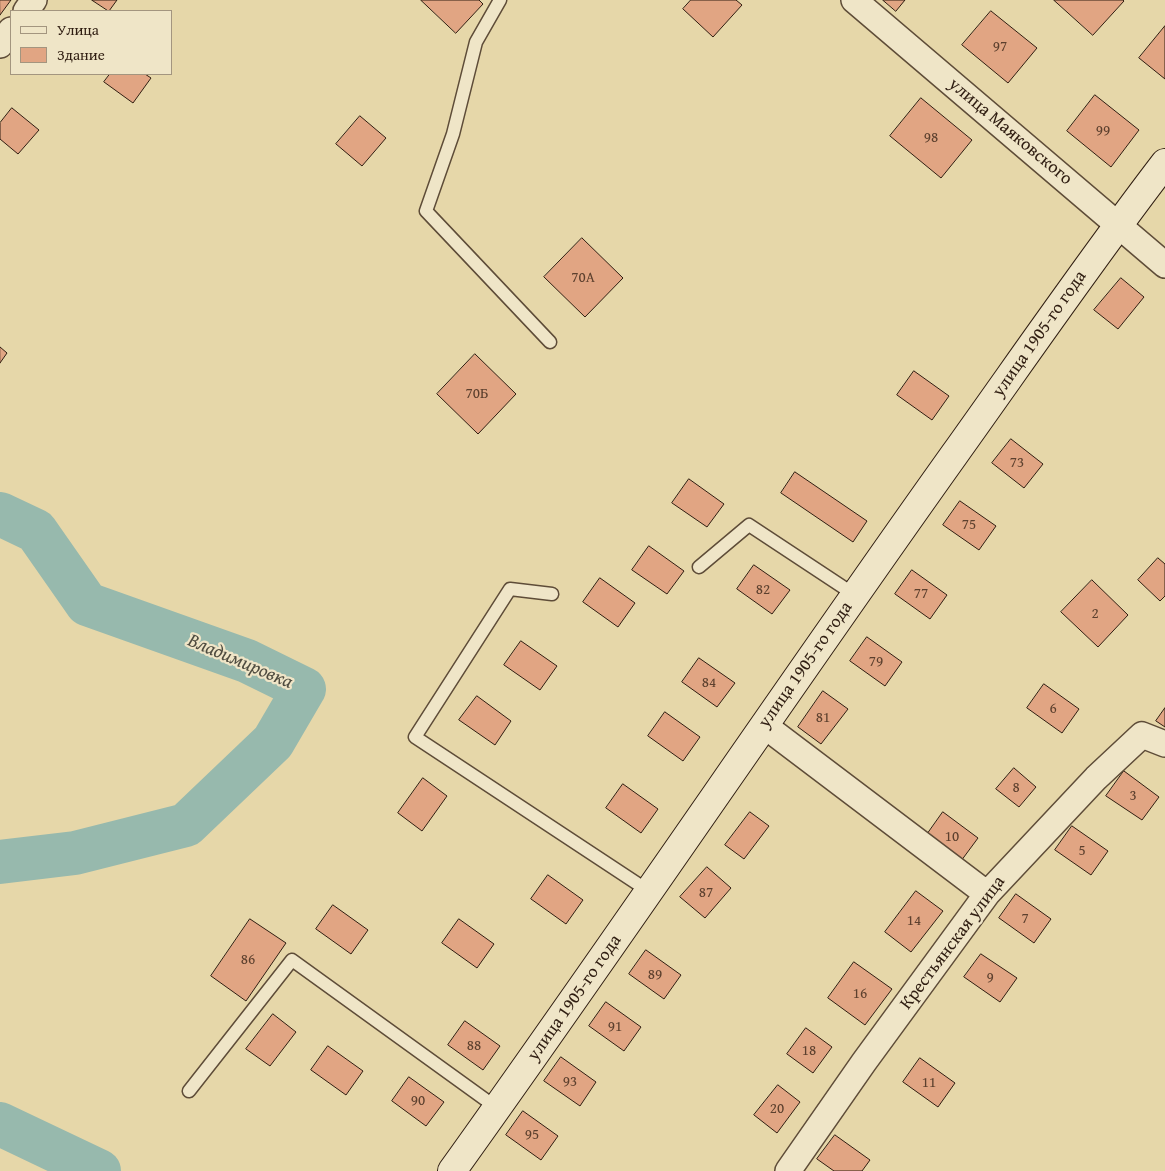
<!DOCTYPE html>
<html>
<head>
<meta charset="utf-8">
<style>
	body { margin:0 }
	#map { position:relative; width:1165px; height:1171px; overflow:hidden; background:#e6d7a9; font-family:"Gentium Book Plus",serif }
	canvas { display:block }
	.legend { position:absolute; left:10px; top:10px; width:162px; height:65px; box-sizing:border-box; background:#efe5c7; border:1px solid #a3957f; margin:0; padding:6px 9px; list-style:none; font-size:15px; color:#301e12 }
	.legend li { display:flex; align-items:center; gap:10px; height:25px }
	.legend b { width:25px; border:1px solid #a3957f }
</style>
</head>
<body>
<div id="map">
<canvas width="1165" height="1171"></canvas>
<ul class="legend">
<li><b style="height:6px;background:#efe5c7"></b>Улица</li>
<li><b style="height:14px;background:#e1a583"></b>Здание</li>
</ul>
</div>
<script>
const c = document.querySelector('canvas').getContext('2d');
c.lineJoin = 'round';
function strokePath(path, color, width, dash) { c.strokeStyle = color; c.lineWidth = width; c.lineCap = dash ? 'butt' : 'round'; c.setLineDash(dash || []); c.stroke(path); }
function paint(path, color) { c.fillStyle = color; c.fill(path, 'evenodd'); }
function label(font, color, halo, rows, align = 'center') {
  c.font = font + ' "Gentium Book Plus",serif'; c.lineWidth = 4.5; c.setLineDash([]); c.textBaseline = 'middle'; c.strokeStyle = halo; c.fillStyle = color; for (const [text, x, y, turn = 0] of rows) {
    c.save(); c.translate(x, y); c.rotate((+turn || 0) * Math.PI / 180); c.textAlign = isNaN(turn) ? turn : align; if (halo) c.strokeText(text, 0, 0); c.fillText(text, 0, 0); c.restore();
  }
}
strokePath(new Path2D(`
	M0 514 36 531 87 604 247 661 304 689 273 742 186 825 75 853 0 862
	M0 1124 99 1171`), '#97b9ad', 44);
const building = new Path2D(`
	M0 0H11L0 15Z
	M92 0H117L109 11Z
	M421 0H479L483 4 456 33Z
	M691 0H736L742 5 713 37 683 9Z
	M883 0H905L896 11Z
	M1054 0H1123L1124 1 1093 35Z
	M991 11 1037 48 1008 83 962 45Z
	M1165 26V79L1139 58Z
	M110 74H145L151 78 133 103 104 82Z
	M1095 95 1139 130 1111 167 1067 131Z
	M921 98 972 140 941 178 890 136Z
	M12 108 39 130 18 154 0 139V123Z
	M360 116 386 138 362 166 336 144Z
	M582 238 623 278 585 317 544 277Z
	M1121 278 1144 297 1118 329 1094 310Z
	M0 347 7 353 0 363Z
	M475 354 516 394 478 434 437 394Z
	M914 371 949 396 932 420 897 395Z
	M1011 439 1043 464 1024 488 992 463Z
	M795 472 867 521 853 542 781 493Z
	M689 479 724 504 707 527 672 503Z
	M960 501 996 526 979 550 943 525Z
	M649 546 684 571 667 594 632 570Z
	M1158 558 1165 564V596L1160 601 1138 580Z
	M754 565 790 590 772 614 737 589Z
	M912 570 947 595 930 619 895 594Z
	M600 578 635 603 618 627 583 602Z
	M1092 580 1128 615 1098 647 1061 612Z
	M867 637 902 662 885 686 850 661Z
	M521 641 557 666 540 690 504 665Z
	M699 658 735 683 717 707 682 682Z
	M1044 684 1079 709 1062 733 1027 708Z
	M823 691 848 709 821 744 798 727Z
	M477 696 511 721 495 745 459 720Z
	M1165 708V727L1156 721Z
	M665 712 700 737 683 761 648 736Z
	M1014 768 1036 787 1019 807 996 789Z
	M1124 771 1159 797 1142 820 1106 796Z
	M423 778 447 796 422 831 398 813Z
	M623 784 658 809 641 833 606 808Z
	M750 812 769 826 744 859 725 845Z
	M943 812 978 838 961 861 926 836Z
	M1072 826 1108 851 1091 875 1055 850Z
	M707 867 731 888 705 918 680 897Z
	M548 875 583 900 566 924 531 899Z
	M916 891 943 911 911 952 885 932Z
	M1016 894 1051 919 1034 943 999 918Z
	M333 905 368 930 351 954 316 929Z
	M250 919 286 943 246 1001 211 976Z
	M459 919 494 944 477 968 442 943Z
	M646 950 681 975 664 999 629 974Z
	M981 954 1017 978 1000 1002 964 977Z
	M854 962 892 989 865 1025 828 998Z
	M606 1002 641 1027 624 1051 589 1026Z
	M273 1014 296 1032 270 1066 246 1049Z
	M465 1021 500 1046 483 1070 448 1045Z
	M806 1028 832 1047 813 1073 787 1054Z
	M328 1046 363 1071 346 1095 311 1070Z
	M561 1057 596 1082 580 1106 544 1081Z
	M920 1058 955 1083 938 1107 903 1082Z
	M409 1077 444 1102 426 1126 392 1101Z
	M778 1085 800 1102 777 1133 754 1115Z
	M523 1111 558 1136 541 1160 506 1135Z
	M835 1135 870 1160 862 1171H834L817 1159Z`);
paint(building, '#e1a583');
strokePath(building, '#301e12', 1);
const lane = new Path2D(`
	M500 0 476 42 453 134 426 211 550 342
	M699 567 749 525 855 595
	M552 594 510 589 415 737 650 892
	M189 1091 292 960 497 1108`);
const street = new Path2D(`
	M854 0 1165 265
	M26 11 34 0
	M0 45 11 30
	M765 726 987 894
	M788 1171 864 1062 987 894 1096 778 1142 735 1165 744`);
const secondary = new Path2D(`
	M452 1171C622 934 785 692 954 455 1024 357 1092 258 1165 163`);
strokePath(lane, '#5e4c38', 15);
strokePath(street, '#5e4c38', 28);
strokePath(secondary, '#301e12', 30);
strokePath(lane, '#efe5c7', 12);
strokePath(street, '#efe5c7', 25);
strokePath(secondary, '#efe5c7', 28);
label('15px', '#5c402e', null, [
	["97",1000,47],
	["99",1103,131],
	["98",931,138],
	["70А",583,278],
	["70Б",477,394],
	["73",1017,463],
	["75",969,525],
	["82",763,590],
	["77",921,594],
	["2",1095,614],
	["79",876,662],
	["84",709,683],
	["6",1053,709],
	["81",823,718],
	["8",1016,788],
	["3",1133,796],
	["10",952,837],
	["5",1082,851],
	["87",706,893],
	["7",1025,919],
	["14",914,921],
	["86",248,960],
	["89",655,975],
	["9",990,978],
	["16",860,994],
	["91",615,1027],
	["88",474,1046],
	["18",809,1051],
	["93",570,1082],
	["11",929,1083],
	["90",418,1101],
	["20",777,1109],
	["95",532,1135]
]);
label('18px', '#301e12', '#efe5c7', [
	["улица Маяковского",1010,132,40],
	["улица 1905-го года",1040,334,-55],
	["улица 1905-го года",806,665,-55],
	["Крестьянская улица",953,943,-53],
	["улица 1905-го года",575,998,-55]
]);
label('italic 19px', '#4f4c40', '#efe5c7', [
	["Владимировка",240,662,23]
]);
</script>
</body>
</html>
